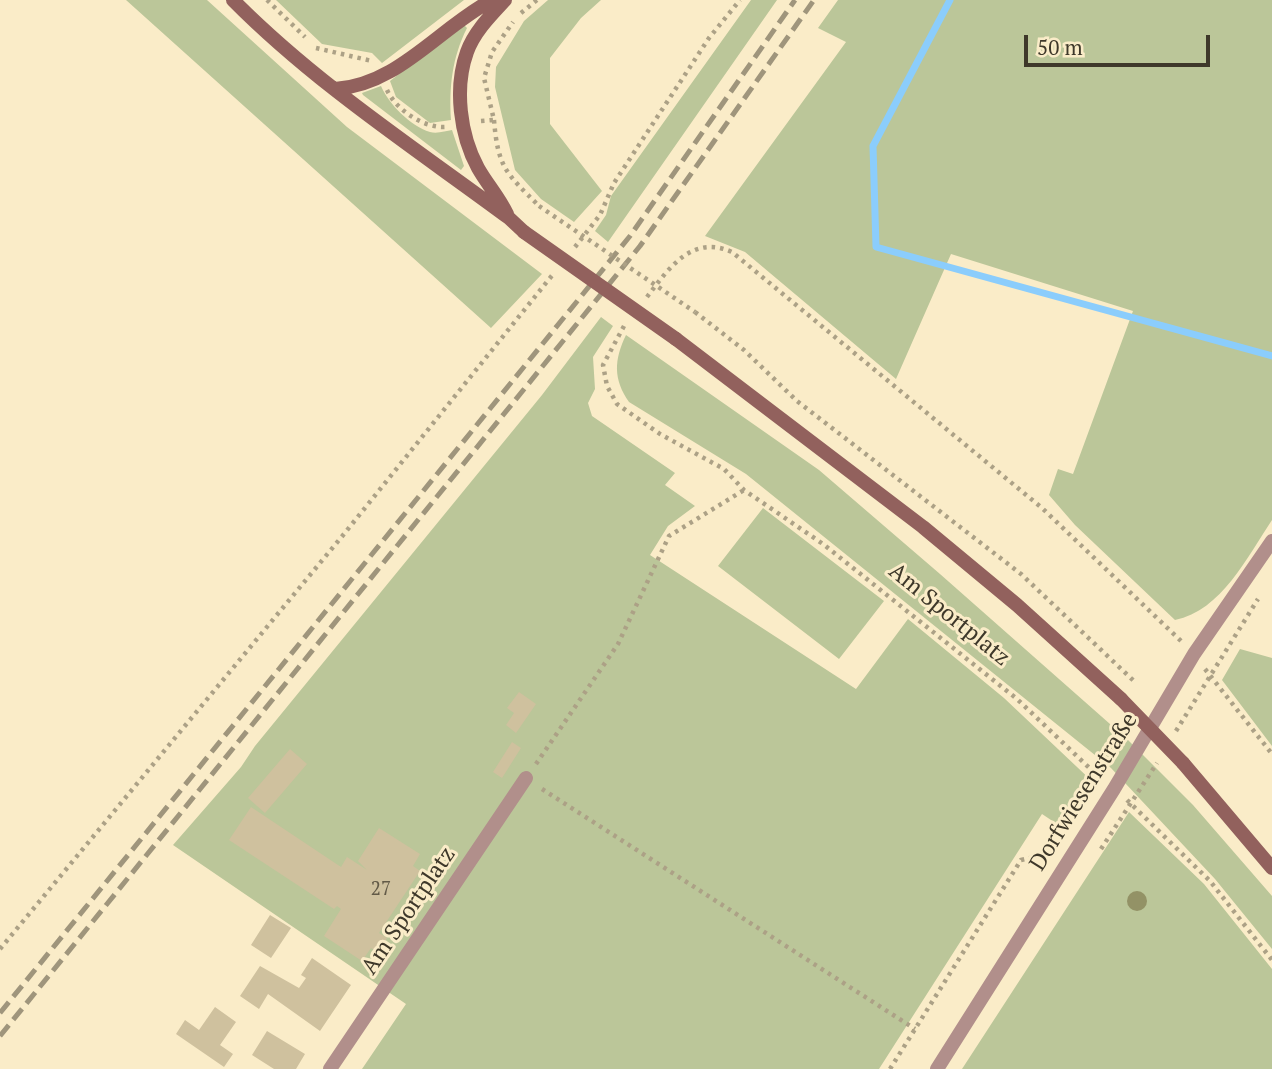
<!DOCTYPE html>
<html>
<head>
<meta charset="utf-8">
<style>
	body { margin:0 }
	#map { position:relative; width:1272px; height:1069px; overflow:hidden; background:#faecc8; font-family:"PT Serif",serif }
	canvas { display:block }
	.scale { position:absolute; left:1024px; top:35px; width:186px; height:32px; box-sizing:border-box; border:4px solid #3e382a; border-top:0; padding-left:9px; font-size:21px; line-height:24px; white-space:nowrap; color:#3e382a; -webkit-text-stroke:5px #faecc8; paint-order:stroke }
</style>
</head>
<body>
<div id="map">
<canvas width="1272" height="1069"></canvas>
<div class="scale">50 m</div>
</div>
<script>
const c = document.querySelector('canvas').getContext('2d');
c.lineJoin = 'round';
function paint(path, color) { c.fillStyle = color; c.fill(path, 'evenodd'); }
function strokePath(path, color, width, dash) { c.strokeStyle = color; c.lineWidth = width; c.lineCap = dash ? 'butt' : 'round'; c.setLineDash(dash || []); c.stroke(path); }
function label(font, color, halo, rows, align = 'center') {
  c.font = font + ' "PT Serif",serif'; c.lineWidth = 6; c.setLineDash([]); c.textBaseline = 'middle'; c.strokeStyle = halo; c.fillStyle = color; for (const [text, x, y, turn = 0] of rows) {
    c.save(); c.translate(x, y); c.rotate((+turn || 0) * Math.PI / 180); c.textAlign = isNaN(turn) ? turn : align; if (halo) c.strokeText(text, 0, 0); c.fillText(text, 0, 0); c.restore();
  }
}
paint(new Path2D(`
	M126 0H207L347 127 542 274 491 328Z
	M276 0H464L382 63 372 53 322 44Z
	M548 0H601L581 18 550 58V124L602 191 574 222 541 199 515 170 495 87 496 67 524 21Z
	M751 0H777L608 242 595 231 606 215 611 196Z
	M838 0H1272V520C1248 556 1221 611 1175 620L1075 525 1049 495 1058 469 1073 474 1133 311 951 254 896 379 745 252 705 236 846 42 818 28Z
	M463 24 467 28C452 58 449 87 451 120L430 123 396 97 390 81Z
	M381 86C389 104 410 126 430 132 437 134 446 131 452 130L464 166 461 170 363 95 362 93Z
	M601 317 613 326 593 357 595 389 588 403 592 416 675 473 665 485 695 506 668 526 650 555 856 689 908 619 1004 698 1095 784 1066 830 1042 814 879 1069H362L406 1004 173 845 241 767 255 746 542 395Z
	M626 335 819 470 940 574 1127 739 1193 805 1272 896V949L1215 879 1111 768 746 474 629 402C613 379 614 360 626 335Z
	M763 508 884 601 839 659 718 566Z
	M1240 649 1272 658V746L1222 680Z
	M1129 812 1204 884 1272 969V1069H962Z`), '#bbc699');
strokePath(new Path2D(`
	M950 0 873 146 876 247 1272 356`), '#8bcdfc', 7);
paint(new Path2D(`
	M519 692 536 704 516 733 506 725 514 713 507 708Z
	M512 742 521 748 502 778 493 772Z
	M290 749 307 764 265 813 248 798Z
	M251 807 341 867 347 857 367 870 358 861 379 828 420 854 413 866 420 871 379 933 387 938 378 953 371 948 362 961 324 936 341 909 337 906 334 909 229 840Z
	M270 915 291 928 271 958 251 945Z
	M312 958 351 985 320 1031 268 994 259 1009 240 996 260 966 299 988 306 978 301 975Z
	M215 1007 236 1022 220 1045 233 1054 224 1067 176 1034 185 1020 199 1030Z
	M267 1031 305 1054 296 1069H274L252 1055Z`), '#cfc19e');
strokePath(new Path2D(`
	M267 0 305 37
	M521 13 537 0
	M316 48 372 61
	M387 90C396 110 424 128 445 127
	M494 120C498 168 506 173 539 206
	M481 121 494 120 484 78 492 52 513 22
	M575 247 600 215 614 183 709 38 740 0
	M647 297C669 268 692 234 732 252L1042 508 1181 641
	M695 312 744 350 797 401 1021 574 1136 683
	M624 326 603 365 607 386 617 404 660 434 724 469 744 490 823 544 1017 699 1101 779
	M1205 669 1272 754
	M1176 731 1258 599
	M536 764 618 644 669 536 744 490
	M542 789 915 1029
	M1127 800 1210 881 1272 960
	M1101 849 1157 763
	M0 949 344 534 554 273
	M890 1069 1021 860 1051 853`), '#aca186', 4.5, [3.5, 5]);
strokePath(new Path2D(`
	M330 1069 526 778
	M937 1069 1114 789 1194 654 1272 541`), '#b18f8b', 14);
strokePath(new Path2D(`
	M233 0C315 83 416 149 509 218L524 232
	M505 0C491 15 474 32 467 52 454 88 460 135 478 168 487 184 499 197 507 214
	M335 89C398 85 439 28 492 0
	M676 339 923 527 1017 605 1121 699
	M1183 763 1272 868`), '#92615d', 14);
strokePath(new Path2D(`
	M0 1013 630 236 795 0
	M0 1036 640 246 814 0`), '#9f957c', 5, [14, 7]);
strokePath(new Path2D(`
	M539 206 695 312`), '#aca186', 4.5, [3.5, 5]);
strokePath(new Path2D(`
	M524 232 676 339
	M1121 699 1183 763`), '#92615d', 14);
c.fillStyle = '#939266';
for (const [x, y] of [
	[1137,901]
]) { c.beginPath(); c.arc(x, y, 10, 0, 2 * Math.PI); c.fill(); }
label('19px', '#625a47', null, [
	["27",381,890]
]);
label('23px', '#3e382a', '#faecc8', [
	["Am Sportplatz",949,615,39],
	["Dorfwiesenstraße",1084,792,-58],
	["Am Sportplatz",409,911,-56]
]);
</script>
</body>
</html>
